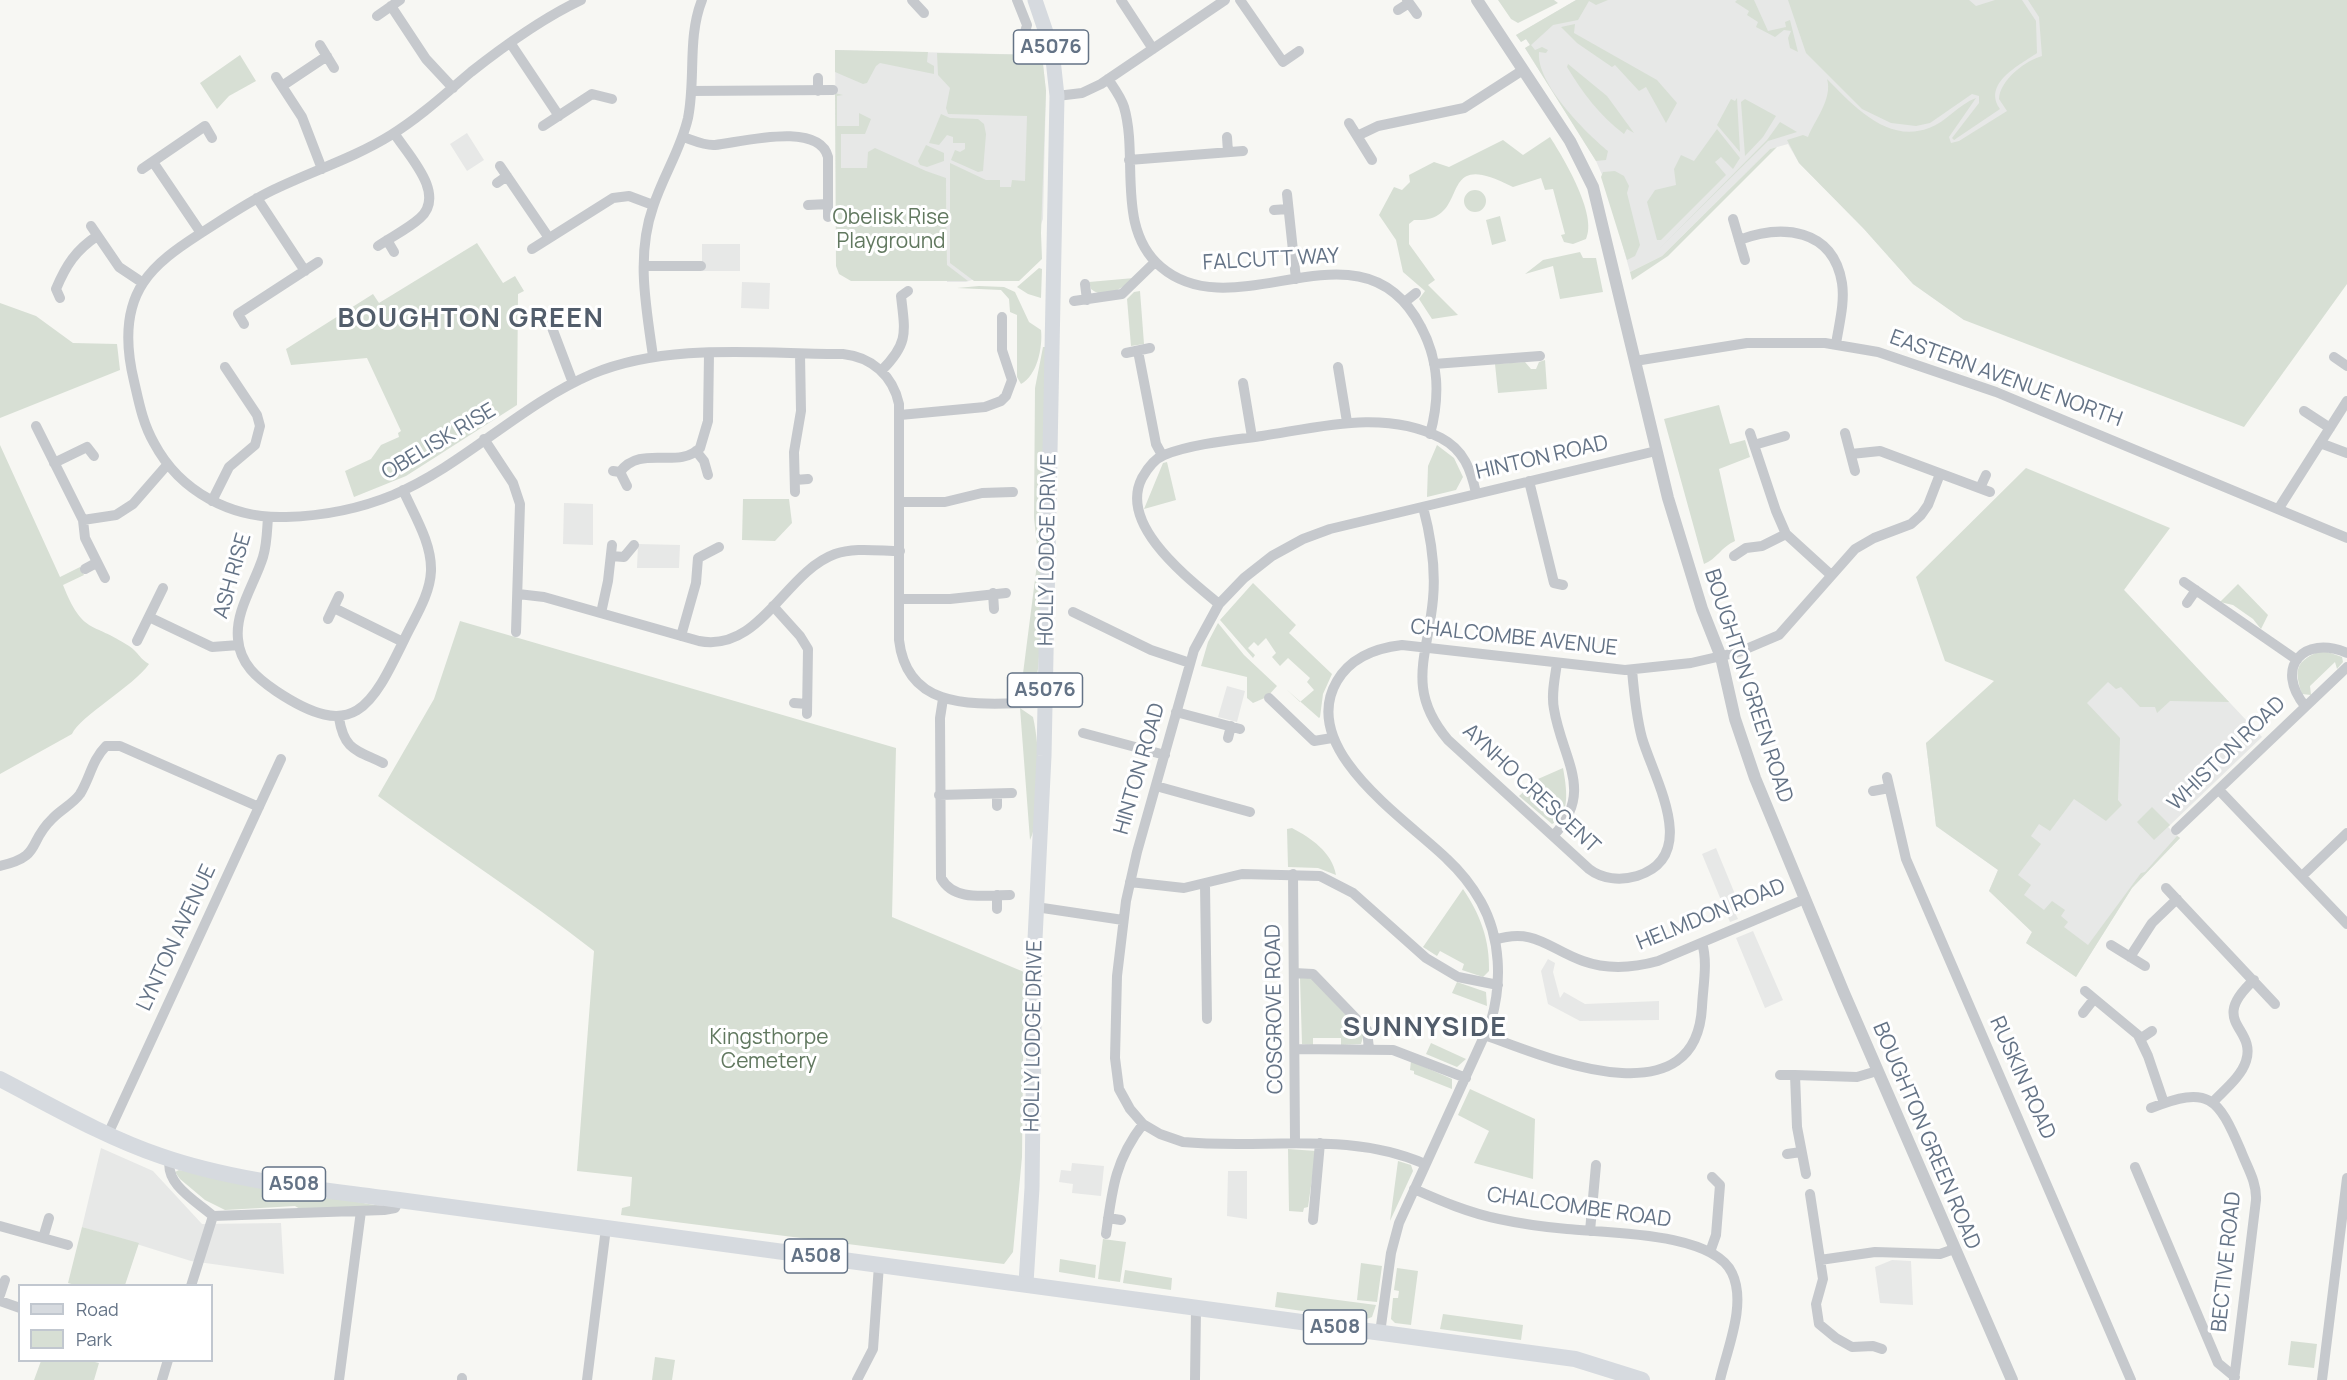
<!DOCTYPE html>
<html>
<head>
<meta charset="utf-8">
<style>
	body { margin:0 }
	#map { position:relative; width:2347px; height:1380px; overflow:hidden; background:#f7f7f3; font-family:Manrope,sans-serif }
	canvas { display:block }
	.legend { position:absolute; left:18px; top:1284px; width:195px; height:78px; box-sizing:border-box; background:#fff; border:2px solid #c1c7cf; margin:0; padding:8px 10px; list-style:none; font-size:18px; color:#647386 }
	.legend li { display:flex; align-items:center; gap:12px; height:30px }
	.legend b { width:30px; border:2px solid #c1c7cf }
</style>
</head>
<body>
<div id="map">
<canvas width="2347" height="1380"></canvas>
<ul class="legend">
<li><b style="height:8px;background:#d6dadf"></b>Road</li>
<li><b style="height:16px;background:#d7dfd4"></b>Park</li>
</ul>
</div>
<script>
const c = document.querySelector('canvas').getContext('2d');
c.lineJoin = 'round';
function paint(path, color) { c.fillStyle = color; c.fill(path, 'evenodd'); }
function strokePath(path, color, width, dash) { c.strokeStyle = color; c.lineWidth = width; c.lineCap = dash ? 'butt' : 'round'; c.setLineDash(dash || []); c.stroke(path); }
function label(font, color, halo, rows, align = 'center') {
  c.font = font + ' Manrope,sans-serif'; c.lineWidth = 6; c.setLineDash([]); c.textBaseline = 'middle'; c.strokeStyle = halo; c.fillStyle = color; for (const [text, x, y, turn = 0] of rows) {
    c.save(); c.translate(x, y); c.rotate((+turn || 0) * Math.PI / 180); c.textAlign = isNaN(turn) ? turn : align; if (halo) c.strokeText(text, 0, 0); c.fillText(text, 0, 0); c.restore();
  }
}
paint(new Path2D(`
	M1576 0H2125L1964 320 1913 284 1864 229 1799 163 1788 144 1770 149 1662 256 1630 272 1606 184 1596 161 1525 48 1530 45 1526 39 1521 42 1516 35Z
	M835 50 1042 55 1046 91 1043 219 1027 261 966 282H947L946 180 836 179Z
	M467 133 484 160 467 171 450 144Z
	M702 244H740V271H702Z
	M742 282 770 283 769 309 741 308Z
	M564 503 593 504V545L563 544Z
	M638 544 680 545 679 568H637Z
	M2124 590 2262 737 2168 827 2180 838 2132 888 2076 977 2026 943 2032 932 1989 891 1998 870 1936 826 1926 743Z
	M1227 686 1245 691 1237 722 1218 717Z
	M1716 848 1737 899 1730 902 1738 919 1730 922 1702 854Z
	M1753 931 1783 1000 1765 1008 1736 938Z
	M1548 959 1555 963 1553 972 1560 998 1564 992 1585 1004 1659 1001V1020L1580 1021 1548 1004 1541 971Z
	M101 1148 153 1171 202 1224 281 1223 284 1274 191 1261 82 1227Z
	M1072 1163 1104 1166 1101 1196 1072 1193 1073 1184 1059 1182 1061 1170 1071 1171Z
	M1228 1171H1247V1219L1227 1216Z
	M1892 1260 1911 1261 1913 1305 1880 1303 1875 1267Z`), '#e7e8e7');
paint(new Path2D(`
	M1498 0H1554L1558 3 1518 23 1511 19Z
	M1576 0H1608L1596 5 1589 1 1578 20 1553 25 1531 45 1535 50 1542 47 1548 50 1546 53 1539 52C1536 83 1585 132 1608 151L1606 160 1596 161 1525 48 1530 45 1526 39 1521 42 1516 35Z
	M1737 0H1754L1768 31 1786 27 1785 22 1790 20 1798 52 1790 48 1788 38 1791 31 1784 30 1775 37 1756 27 1758 22 1747 15 1749 11 1735 2Z
	M1788 0H1969L1976 6 1995 0H2022L2036 21 2037 53C2020 65 1982 83 2000 109L1954 140 1952 138 1979 103V96L1972 94 1930 123 1916 126 1891 123 1862 109 1806 53Z
	M2028 0H2347V284L2244 427 1964 320 1913 284 1864 229 1799 163 1787 140 1803 135 1808 137C1814 121 1833 99 1827 79 1853 105 1887 144 1929 128 1946 122 1959 104 1976 98L1949 137 1951 143 1959 141 2007 111 1999 99C2000 79 2027 60 2042 56L2039 17Z
	M1575 24 1574 33 1657 80 1677 103 1666 123 1646 87 1639 91 1615 65 1612 67 1577 43 1561 27Z
	M835 50 928 52 927 62 934 66V74L880 63 876 66 867 83 863 84 835 72Z
	M937 53 1042 55 1046 91 1041 233 1042 259 1019 281H974L950 263V163L986 180H1000V187H1011L1012 180 1025 181 1027 116 948 114 946 108 950 88 938 75Z
	M240 55 256 81 229 96 217 109 200 83Z
	M1568 64 1607 96 1634 133 1627 129 1624 134C1600 116 1582 92 1567 67Z
	M835 93 843 95 837 96V126H859V113L871 119 865 134H841V168H867L868 152 875 148 926 171 946 178 947 265 968 281H851L839 274 836 266Z
	M1737 98 1740 152 1717 125 1731 99 1735 101Z
	M1745 99 1776 116 1763 137 1745 156 1741 102Z
	M941 114 950 118 978 119 984 124 986 134 983 171 978 172 951 160 955 150 960 152 965 149V143H953V137L947 135 939 145 929 143Z
	M1780 122 1797 132 1768 141 1660 248 1767 140Z
	M1717 129 1740 158 1733 169 1721 157 1715 162 1726 175 1661 240H1657L1647 202 1655 190 1676 185 1674 169 1681 155 1694 161Z
	M1550 137C1563 157 1598 215 1586 239L1573 244 1564 242 1561 235 1565 234 1553 189 1545 190 1541 178 1513 187C1431 144 1476 223 1414 220L1409 224V244L1435 280 1428 285 1458 315 1432 319 1419 299 1425 291 1403 272 1396 240 1379 215 1394 187 1402 190 1410 182 1409 175 1434 162 1449 167 1503 140 1523 155Z
	M926 145 944 153V161L927 167 920 165 918 161Z
	M1777 147 1668 256 1632 280 1630 272 1662 256 1770 149Z
	M1615 171 1624 176 1629 186 1627 193 1640 245 1635 256 1627 260 1601 177 1603 172Z
	M1464 201a11 11 0 1 1 22 0a11 11 0 1 1-22 0Z
	M1500 216 1506 241 1492 245 1486 220Z
	M477 243 503 283 515 276 524 291 518 294 517 405 406 476 354 497 345 471 371 459 381 445 399 437 398 433 401 431 367 358 291 365 286 349 373 294 379 303Z
	M1580 252 1583 258H1596L1603 292 1560 299 1553 266 1525 274 1543 260Z
	M1039 268 1042 269 1041 298 1028 294 1017 287Z
	M1134 278C1122 288 1106 301 1091 289L1089 282Z
	M979 286 1004 287 1015 292 1029 322 1041 330C1043 347 1037 376 1021 384L1017 377V315L1010 312 1009 299 1001 290 957 288Z
	M1140 291 1144 344 1131 346 1127 299 1134 292Z
	M0 303 36 316 73 343 117 344 120 370 0 418Z
	M1043 347H1046L1040 642C1038 658 1041 695 1020 697L1038 556 1034 518 1035 388Z
	M1545 360 1547 389 1498 393 1495 364 1525 362 1531 369H1536L1539 362Z
	M1719 405 1730 444 1745 440 1750 457 1719 469 1735 541C1721 547 1717 559 1704 564L1664 419Z
	M0 445 60 577 80 567 84 575 63 585C83 635 91 621 129 646 138 652 141 660 149 664 134 686 80 716 72 734L0 774Z
	M1437 445 1454 458 1463 477 1456 490 1427 497 1428 466Z
	M1167 462 1176 500 1144 509 1163 463Z
	M2026 468 2170 528 2124 590 2229 702 2170 701 2157 713 2155 707H2140L2121 687 2116 689 2108 682 2087 703 2120 738 2118 800 2122 805 2106 821 2074 799 2050 831 2039 824 2031 836 2041 844 2018 875 2031 885 2024 895 2044 910 2052 901 2065 910 2061 916 2068 922 2064 927 2088 945 2141 873 2145 872 2177 836 2180 838 2132 888 2076 977 2026 943 2032 932 1989 891 1998 870 1936 826 1926 743 1994 681 1945 661 1916 577Z
	M743 499H789L792 523 775 541 742 540Z
	M1253 583 1296 625 1289 633 1332 674 1323 694 1320 717 1319 718 1286 689 1300 702 1314 690 1307 682 1310 678 1288 658 1280 666 1272 657 1276 653 1266 638 1258 646 1254 642 1248 648 1255 655 1253 658 1220 620Z
	M2238 584 2268 615 2261 629 2253 619 2233 605 2220 602Z
	M460 621 896 748 892 917 1024 972 1022 1157 1013 1252 1004 1264 621 1215 622 1208 630 1206 632 1177 577 1171 594 951C524 896 449 849 378 796L434 699Z
	M1218 623 1244 655 1277 686 1267 697 1253 703 1247 698V677L1201 666 1208 642Z
	M2322 650 2342 657 2343 662 2337 669 2335 662 2310 686 2311 695 2302 694C2293 667 2297 661 2322 650Z
	M1020 708 1033 717C1040 747 1043 814 1030 840Z
	M1563 768C1566 785 1572 816 1552 824L1519 796 1538 779Z
	M2152 807 2170 825 2154 840 2137 822Z
	M1292 828C1311 838 1332 852 1336 875L1318 868 1288 867 1287 829Z
	M1463 889C1480 914 1490 940 1489 971L1483 977 1462 970 1464 964 1440 951 1437 956 1423 947Z
	M1310 977 1364 1034 1361 1044 1341 1045V1038H1313V1045L1302 1044 1300 978Z
	M1457 982 1486 992 1487 1006 1452 993Z
	M1431 1043 1466 1059 1457 1067 1426 1054Z
	M1411 1061 1452 1079V1089L1414 1074V1071L1410 1070Z
	M1470 1089 1535 1119 1533 1179 1474 1163 1489 1131 1458 1115Z
	M1288 1149 1316 1151 1308 1207 1304 1208 1303 1212 1289 1211Z
	M1398 1161 1411 1165 1413 1171 1390 1221Z
	M179 1170 380 1206 300 1209 295 1206 225 1210 205 1200 180 1179 175 1172Z
	M82 1227 139 1243 125 1285H75L68 1283Z
	M1103 1239 1126 1242 1120 1282 1098 1279Z
	M1060 1259 1096 1265 1095 1278 1059 1272Z
	M1361 1263 1382 1266 1377 1302 1357 1300Z
	M1397 1268 1418 1271 1411 1325 1395 1323 1391 1319 1393 1298H1398L1399 1291 1394 1290Z
	M1125 1270 1172 1278 1171 1290 1123 1283Z
	M1277 1292 1376 1305 1372 1317 1364 1320 1275 1307Z
	M1443 1314 1523 1325 1521 1340 1440 1329Z
	M2291 1341 2317 1344 2314 1368 2288 1365Z
	M655 1357 675 1360 672 1380H652Z
	M91 1361 99 1363 94 1380H34L41 1361Z`), '#d7dfd4');
strokePath(new Path2D(`
	M581 0C543 18 504 46 471 72 445 94 420 117 391 135 354 158 312 171 273 190 246 203 222 220 198 235 178 248 156 263 143 283 124 312 126 348 134 381 139 403 143 424 154 443 180 492 232 519 286 517 322 516 359 509 393 495 464 465 520 405 592 374 668 342 762 354 843 354 872 357 893 376 899 404V640C908 718 988 702 1045 703
	M912 0 924 13
	M1017 0 1027 25 1021 46
	M1121 0 1153 49
	M1240 0 1283 62 1299 51
	M1407 0 1417 14
	M391 6 426 59 453 88
	M1398 10 1409 3
	M377 16 400 0
	M511 44 559 116
	M320 45 334 68
	M276 77 302 117 322 169
	M818 78V91
	M1108 79C1114 88 1121 97 1124 107 1139 158 1115 228 1161 267 1237 332 1362 212 1421 327 1439 360 1440 398 1430 434
	M282 86 327 56
	M691 91 833 90
	M1057 96 1082 93 1101 84 1225 0
	M1349 123 1372 160
	M543 126 592 94 612 99
	M1357 136 1378 126 1464 108 1523 70
	M683 137C693 140 704 146 715 145 742 142 819 121 828 157V217
	M1227 137 1228 152
	M1129 160 1243 151
	M153 162 201 233
	M500 166 549 238
	M142 169 205 126 212 138
	M497 183 507 176
	M1287 194 1296 279
	M257 198 305 271
	M808 205 828 204
	M1274 210 1288 209
	M1733 219 1745 260
	M91 226 119 267 143 283
	M387 240 394 252
	M1739 240C1782 224 1833 228 1842 283 1845 303 1839 324 1836 344
	M378 246C391 237 408 229 420 218 447 194 408 155 394 133
	M532 249 613 198 629 196 653 205
	M644 266H701
	M1085 284 1087 300
	M60 298 56 289C66 265 76 250 97 236
	M1074 301 1122 294 1155 262
	M1406 301 1416 293
	M244 324 238 314 318 262
	M551 325 573 383
	M1138 351 1156 444 1162 455
	M1126 353 1150 348
	M653 356C646 307 636 255 653 207 663 176 681 149 688 118 696 78 687 38 702 0
	M2334 357 2347 366
	M1635 361 1747 343H1825L1878 352 1996 392 2347 538
	M1434 364 1540 356
	M1338 367 1347 422
	M882 370C909 343 905 332 901 296L908 291
	M1243 383 1252 437
	M2304 411 2330 428
	M900 415 985 407 1001 401 1006 396 1012 380 1002 350V317
	M36 426 83 520 85 538 105 578
	M1750 433 1776 511 1786 534 1831 575
	M1845 433 1855 471
	M484 439 513 483 520 504 516 632
	M2320 443 2347 453
	M1754 445 1785 436
	M696 451 704 461 708 475
	M1851 454 1880 451 1990 492
	M54 463 87 447 94 456
	M613 471 620 472 627 486
	M620 472C641 444 678 470 700 448L708 421 709 354
	M795 480 808 479
	M1529 481 1554 583 1563 585
	M1980 488 1986 475
	M795 492 794 452 801 411 800 354
	M212 501 229 467 255 445 260 426 257 415 225 367
	M900 502H945L982 493 1013 492
	M1423 507C1431 537 1436 567 1433 599 1428 656 1405 689 1448 740L1589 869C1602 879 1620 881 1637 876 1701 856 1654 779 1642 738 1636 716 1634 693 1632 670
	M2279 508 2347 401
	M268 517C267 530 267 544 263 557 255 583 235 611 238 639 240 664 257 678 276 691 354 743 371 708 405 638 415 617 430 595 431 571 432 543 414 515 403 490
	M83 520 116 515 133 504 167 465
	M611 556 624 557 634 545
	M1734 556 1746 548 1762 546 1786 534
	M85 569 96 563
	M2184 582 2297 660
	M993 593 994 609
	M518 594 544 597 699 641C760 653 785 572 835 554 854 547 880 551 900 551
	M899 599H950L1006 593
	M2187 603 2196 590
	M1219 604C1188 578 1118 525 1142 478 1147 469 1154 459 1164 455 1191 444 1232 440 1262 436 1320 427 1385 409 1441 438 1464 450 1471 470 1476 493
	M773 606 800 636 808 649 807 714
	M334 608 403 642
	M1073 612 1151 650 1190 663
	M601 613 608 581 612 545
	M149 617 212 647 239 645
	M328 619 339 596
	M681 636 696 583 698 558 719 547
	M137 641 163 588
	M1269 698 1314 741 1332 738
	M943 699 940 718 941 878C954 902 986 895 1010 895
	M794 703 807 704
	M2305 706C2274 668 2303 634 2347 653
	M1176 712 1240 729
	M339 718C344 750 356 750 383 763
	M1083 733 1165 755
	M1228 738 1231 726
	M1887 777 1906 859 2131 1380
	M1156 786 1250 812
	M2219 790 2347 924
	M1873 791 1889 788
	M997 794V806
	M939 795 1012 793
	M2176 830 2347 667
	M1554 835C1595 791 1562 759 1554 709 1551 694 1555 678 1557 663
	M0 866C43 856 27 843 52 819 60 810 73 804 80 794 90 778 92 760 106 746H120L259 807
	M1293 874 1295 1142
	M2302 876 2347 833
	M1130 882 1184 888 1242 874 1320 876 1353 893 1426 958 1458 977 1498 985
	M1205 885 1207 1019
	M2166 888 2275 1004
	M997 895V909
	M1036 907 1123 920
	M1495 940C1534 927 1549 949 1583 961 1608 970 1633 968 1658 961L1805 899
	M2111 945 2145 966
	M2130 957 2152 923 2177 899
	M1294 973 1313 974 1367 1030 1369 1049
	M2085 991 2138 1035 2148 1056 2164 1103
	M2083 1013 2094 999
	M1485 1035C1547 1058 1696 1121 1702 1007 1703 986 1708 962 1702 943
	M2140 1039 2152 1031
	M1295 1049 1393 1050 1466 1078
	M1780 1075H1795
	M2213 1102C2224 1090 2241 1077 2246 1061 2257 1027 2207 1023 2254 980
	M2151 1108C2209 1085 2218 1097 2241 1151 2247 1167 2257 1182 2256 1200L2234 1380
	M108 1134 281 759
	M1787 1154 1801 1152
	M170 1159C164 1184 196 1201 213 1216L384 1210 395 1208 399 1200
	M1425 1164C1347 1130 1264 1150 1183 1142L1160 1134 1143 1124 1130 1109 1119 1089 1115 1058 1117 976 1126 901 1137 852 1194 650 1219 604 1244 578 1272 556 1303 539 1330 529 1656 451
	M2135 1167 2218 1363 2235 1377
	M1806 1174 1797 1127 1795 1075 1857 1077 1877 1071
	M1414 1189C1441 1201 1469 1213 1499 1219 1522 1224 1544 1227 1567 1229 1606 1233 1713 1232 1732 1273 1747 1304 1727 1349 1720 1380
	M1810 1194 1823 1279 1816 1304 1819 1324 1836 1338 1852 1347 1873 1346 1882 1349
	M1108 1218 1121 1220
	M1313 1220 1320 1143
	M0 1226 68 1245
	M1590 1231 1596 1165
	M1106 1234C1112 1190 1115 1160 1143 1124
	M43 1238 49 1218
	M1710 1252 1716 1235 1720 1185 1712 1177
	M1820 1260 1875 1252 1940 1254 1954 1249
	M191 1286 213 1216
	M0 1295 5 1280
	M0 1301 20 1308
	M1380 1333 1391 1253 1399 1223 1491 1021C1502 983 1501 938 1481 902 1472 886 1461 872 1447 859 1406 819 1297 749 1337 681 1351 657 1376 648 1402 645L1625 670 1691 663 1739 652 1779 635 1855 549 1874 538 1911 524 1921 515 1928 505 1940 474
	M162 1380 168 1360
	M339 1380 361 1211
	M462 1380V1378
	M587 1380 606 1228
	M857 1380 873 1349 879 1265
	M1195 1380 1196 1309
	M2322 1380 2347 1178`), '#c6c9cd', 10);
strokePath(new Path2D(`
	M1477 0 1570 141 1593 187 1668 498 1702 609 1721 657 1735 719 1755 778 1844 993 2012 1380`), '#c6c9cd', 12);
strokePath(new Path2D(`
	M1026 1283 1032 1188 1035 939 1044 756 1057 96 1052 50 1035 0`), '#d6dadf', 15);
strokePath(new Path2D(`
	M0 1079C52 1106 105 1137 161 1156 236 1182 320 1189 399 1200L1575 1359 1642 1380`), '#d6dadf', 16);
for (const [x, y, w] of [
	[1051,47,75],
	[1045,690,75],
	[294,1184,63],
	[816,1256,63],
	[1335,1327,63]
]) { const box = new Path2D(); box.roundRect(x - w / 2, y - 17, w, 34, 4.5); c.fillStyle = '#fff'; c.fill(box); strokePath(box, '#647386', 1.5); }
label('bold 20px', '#647386', null, [
	["A5076",1051,47],
	["A5076",1045,690],
	["A508",294,1184],
	["A508",816,1256],
	["A508",1335,1327]
]);
label('21px', '#61785f', '#fff', [
	["Obelisk Rise",891,218],
	["Playground",891,242],
	["Kingsthorpe",769,1038],
	["Cemetery",769,1062]
]);
label('21px', '#647386', '#fff', [
	["FALCUTT WAY",1271,260,-3],
	["EASTERN AVENUE NORTH",2006,379,20],
	["OBELISK RISE",439,442,-31],
	["HINTON ROAD",1542,458,-13],
	["HOLLY LODGE DRIVE",1048,550,-89],
	["ASH RISE",233,576,-74],
	["CHALCOMBE AVENUE",1514,638,6],
	["BOUGHTON GREEN ROAD",1748,686,72],
	["WHISTON ROAD",2227,754,-44],
	["HINTON ROAD",1140,769,-74],
	["AYNHO CRESCENT",1531,789,43],
	["HELMDON ROAD",1711,915,-22],
	["LYNTON AVENUE",177,938,-65],
	["COSGROVE ROAD",1275,1009,-91],
	["HOLLY LODGE DRIVE",1034,1036,-89],
	["RUSKIN ROAD",2022,1078,66],
	["BOUGHTON GREEN ROAD",1926,1136,67],
	["CHALCOMBE ROAD",1579,1208,8],
	["BECTIVE ROAD",2227,1262,-84]
]);
c.letterSpacing = '1.5px';
label('bold 27px', '#525d6b', '#fff', [
	["BOUGHTON GREEN",471,319],
	["SUNNYSIDE",1425,1028]
]);
c.letterSpacing = '0px';
</script>
</body>
</html>
